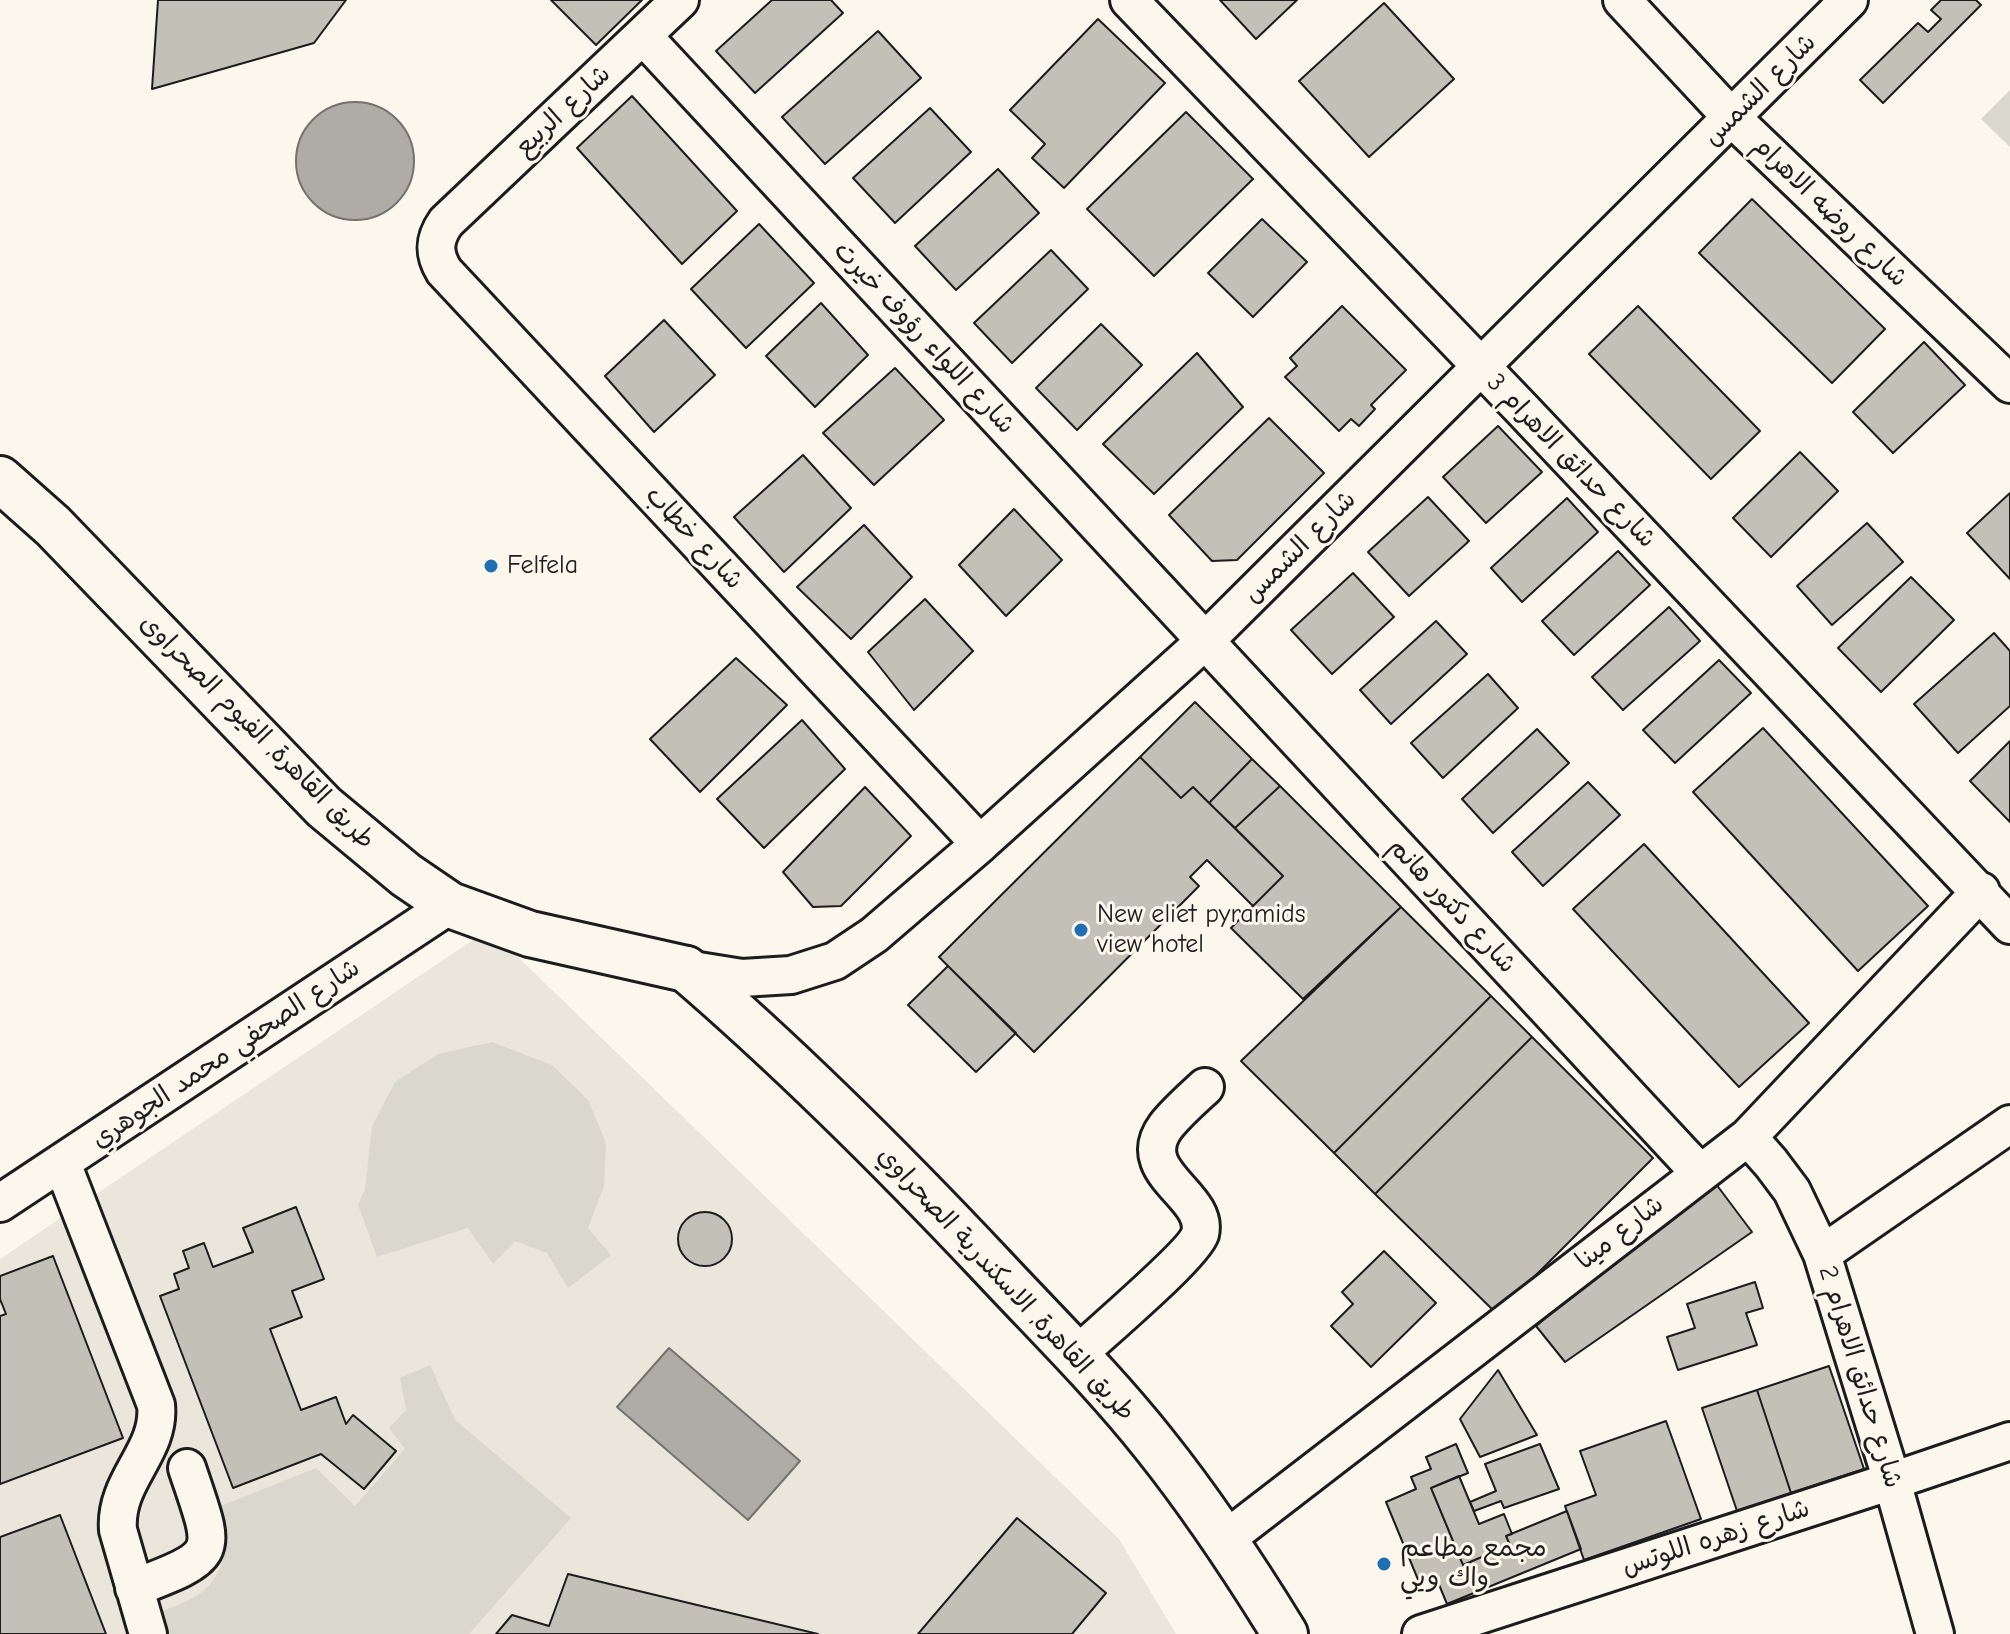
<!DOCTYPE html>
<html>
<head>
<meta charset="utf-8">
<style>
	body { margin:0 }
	canvas { display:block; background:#fbf7ec }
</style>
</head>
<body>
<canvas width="2010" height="1634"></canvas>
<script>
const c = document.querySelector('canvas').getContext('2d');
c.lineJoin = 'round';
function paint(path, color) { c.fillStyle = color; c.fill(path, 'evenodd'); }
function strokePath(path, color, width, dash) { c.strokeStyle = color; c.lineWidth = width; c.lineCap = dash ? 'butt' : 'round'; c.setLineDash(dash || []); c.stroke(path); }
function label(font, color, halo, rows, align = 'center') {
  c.font = font + ' "Comic Neue","Playpen Sans Arabic",sans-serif'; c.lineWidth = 6; c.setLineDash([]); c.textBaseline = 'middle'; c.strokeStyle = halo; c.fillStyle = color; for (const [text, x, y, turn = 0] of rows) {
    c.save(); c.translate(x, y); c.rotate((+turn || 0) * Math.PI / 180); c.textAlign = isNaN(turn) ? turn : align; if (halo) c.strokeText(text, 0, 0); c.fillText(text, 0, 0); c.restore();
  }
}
paint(new Path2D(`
	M489 929 1119 1539 1176 1634H0V1259Z`), '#eae6dc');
paint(new Path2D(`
	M2010 90V147L1981 119Z
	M492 1042 552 1065 588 1100 606 1143 604 1186 588 1228 611 1255 568 1288 547 1253 515 1241 493 1264 468 1228 377 1257 358 1205 365 1190 372 1126 395 1082 438 1054Z
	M430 1365 455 1420 571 1518 469 1634H164L156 1614C170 1607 190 1602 202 1592 230 1568 228 1539 218 1507L316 1468 355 1506 405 1449 389 1428 406 1410 400 1378Z`), '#dad7ce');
const water = new Path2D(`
	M296 161a59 59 0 1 1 118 0a59 59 0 1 1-118 0Z
	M669 1348 800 1461 748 1520 617 1407Z`);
paint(water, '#afaca5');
strokePath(water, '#74726e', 2);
const building = new Path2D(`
	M158 0H346L314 43 152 89Z
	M551 0H642L596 45Z
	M772 0H831L843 13 755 93 716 51Z
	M1220 0H1297L1256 39Z
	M1941 0H1976L1981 5 1883 103 1860 80 1918 23 1928 32 1941 19 1931 10Z
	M1384 3 1454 79 1369 157 1299 81Z
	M1098 19 1165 83 1064 188 1032 158 1045 144 1010 110Z
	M878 31 921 78 825 164 782 117Z
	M632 96 737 211 682 264 577 148Z
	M930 108 971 152 895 223 853 178Z
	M1186 112 1253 179 1154 276 1087 209Z
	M998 169 1039 213 956 290 915 246Z
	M1752 199 1885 329 1832 383 1699 253Z
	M1262 219 1307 262 1253 317 1208 273Z
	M759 224 814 283 746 348 691 289Z
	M1051 250 1088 289 1012 363 974 323Z
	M821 303 868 355 815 407 766 356Z
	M1342 306 1406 370 1371 405 1375 409 1359 426 1351 419 1339 431 1285 377 1297 366 1290 358Z
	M1638 306 1760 431 1711 479 1589 354Z
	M664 320 715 375 654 432 605 376Z
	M1101 324 1142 365 1077 430 1036 388Z
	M1924 342 1965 385 1893 453 1853 412Z
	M1197 353 1243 407 1154 494 1103 444Z
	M895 368 944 420 874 485 823 433Z
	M1269 418 1324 473 1237 560 1212 561 1169 515Z
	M1498 426 1542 472 1486 523 1443 477Z
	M1800 452 1838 491 1771 557 1733 518Z
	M803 455 851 508 784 572 734 517Z
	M2010 493V579L1967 533Z
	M1428 497 1469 541 1409 596 1368 552Z
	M1567 498 1598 532 1522 602 1491 568Z
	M1014 509 1062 560 1006 616 959 565Z
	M1867 523 1903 562 1832 625 1797 586Z
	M864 525 912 577 851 639 797 587Z
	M1618 551 1650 585 1574 655 1542 621Z
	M1353 573 1394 617 1332 674 1291 630Z
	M1911 577 1954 620 1881 692 1838 648Z
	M925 599 973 651 914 710 868 652Z
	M1669 607 1700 641 1623 710 1592 677Z
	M1436 621 1467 654 1391 724 1360 690Z
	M1994 633 2010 651V706L1958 753 1914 704Z
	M736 658 787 705 700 792 650 739Z
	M1719 660 1751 693 1675 763 1643 730Z
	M1488 674 1518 708 1443 778 1411 743Z
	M1195 702 1252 759 1209 803 1193 787 1181 798 1140 757Z
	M802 720 845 769 764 848 717 799Z
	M1763 728 1928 906 1858 971 1693 792Z
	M1537 729 1569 763 1493 833 1462 799Z
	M2010 741V822L1970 781Z
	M1140 757 1181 798 1193 787 1283 876 1253 906 1207 860 1190 877 1199 886 1034 1052 939 957Z
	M1252 759 1280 786 1235 828 1209 803Z
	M1588 782 1620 815 1543 886 1512 852Z
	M1280 786 1401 907 1303 999 1231 928 1283 876 1235 828Z
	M865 787 911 836 841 906 813 907 783 872Z
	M1644 844 1809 1023 1739 1087 1573 909Z
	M1401 907 1491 996 1334 1153 1241 1061Z
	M948 966 1016 1033 976 1072 908 1005Z
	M1491 996 1532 1037 1375 1194 1334 1153Z
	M1532 1037 1653 1158 1497 1314 1375 1194Z
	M1710 1176 1752 1232 1565 1362 1536 1326Z
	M296 1207 324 1279 292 1291 302 1317 270 1329 301 1410 336 1397 346 1424 353 1415 396 1451 364 1489 321 1454 233 1488 160 1296 179 1289 174 1274 189 1268 183 1251 204 1243 213 1267 253 1252 243 1228Z
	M678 1239a27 27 0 1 1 54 0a27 27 0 1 1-54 0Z
	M1384 1251 1436 1303 1371 1367 1331 1326 1353 1304 1342 1292Z
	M53 1256 123 1438 0 1484V1316L6 1314 0 1299V1276Z
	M1755 1282 1763 1308 1746 1313 1757 1345 1678 1370 1667 1337 1695 1328 1687 1304Z
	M1829 1366 1864 1469 1791 1493 1757 1390Z
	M1498 1370 1537 1435 1480 1457 1460 1419Z
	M1757 1390 1791 1493 1737 1511 1702 1408Z
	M1666 1421 1701 1519 1584 1560 1565 1506 1596 1495 1580 1451Z
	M1456 1444 1468 1473 1431 1488 1463 1565 1510 1545 1506 1536 1567 1511 1581 1549 1447 1604 1435 1575 1419 1582 1386 1502 1416 1489 1411 1477 1431 1469 1426 1457Z
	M1540 1444 1559 1489 1504 1508 1501 1501 1474 1511 1470 1502 1496 1491 1485 1464Z
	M1459 1476 1479 1524 1504 1514 1512 1534 1506 1536 1510 1545 1463 1565 1431 1488Z
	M60 1515 106 1634H0V1537Z
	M1017 1518 1106 1593 1072 1634H918Z
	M568 1574 818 1634H496L512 1615 549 1626Z`);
paint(building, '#c3c0b8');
strokePath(building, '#1c1c1c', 2);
const minor = new Path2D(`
	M680 0 446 222C434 239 433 253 444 271L980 844
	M1129 0 1521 408 2010 925
	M1622 0 1732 118 2010 384
	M643 36 1699 1172
	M686 969 742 978 791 975 835 961 874 935 980 844 1205 641 1849 0
	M1748 1137 1771 1163 1792 1191 1822 1254 1892 1481 1935 1634
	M62 1163 156 1405C161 1452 114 1480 118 1530L148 1634
	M0 1203 450 905
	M1822 1254 2010 1124
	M1077 1355C1098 1335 1194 1254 1200 1234 1210 1195 1131 1173 1166 1126 1177 1112 1192 1099 1205 1087
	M1226 1539 1748 1137 1981 891
	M134 1588C223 1554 216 1555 187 1468
	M1421 1634 1892 1481 2010 1441`);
const major = new Path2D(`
	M686 969C794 1062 894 1162 991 1265 1046 1324 1104 1381 1154 1444 1203 1505 1245 1569 1285 1634`);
const highway = new Path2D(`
	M0 479 53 526 324 807 406 875 450 905 530 934 686 969`);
strokePath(minor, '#1c1c1c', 42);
strokePath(major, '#1c1c1c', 50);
strokePath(highway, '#1c1c1c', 50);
strokePath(minor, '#fbf7ec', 36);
strokePath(major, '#fbf7ec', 44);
strokePath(highway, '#fbf7ec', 44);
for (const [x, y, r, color] of [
	[491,566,8,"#1f6fb2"],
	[1081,930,8,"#1f6fb2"],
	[1384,1564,8,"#1f6fb2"]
]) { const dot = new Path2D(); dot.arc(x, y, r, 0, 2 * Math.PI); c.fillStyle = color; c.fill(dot); strokePath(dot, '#fbf7ec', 3); }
label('26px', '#1c1c1c', '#fbf7ec', [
	["شارع الشمس",1760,90,-45],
	["شارع الربيع",563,111,-43],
	["شارع روضه الاهرام",1830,212,44],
	["شارع اللواء رؤوف خيرت",924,338,47],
	["شارع حدائق الاهرام 3",1571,461,46],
	["شارع خطاب",694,538,47],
	["شارع الشمس",1300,547,-45],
	["طريق القاهرة, الفيوم الصحراوى",257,732,45],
	["شارع دكتور هانم",1452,906,47],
	["شارع الصحفي محمد الجوهري",226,1054,-34],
	["شارع مينا",1620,1233,-38],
	["طريق القاهرة, الاسكندرية الصحراوي",1006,1284,47],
	["شارع حدائق الاهرام 2",1860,1377,73],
	["شارع زهره اللوتس",1716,1538,-18]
]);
label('26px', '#1c1c1c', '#fbf7ec', [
	["Felfela",507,566],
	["New eliet pyramids",1097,915],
	["view hotel",1097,945],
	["مجمع مطاعم",1400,1549],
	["واك ويي",1400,1579]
], 'left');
</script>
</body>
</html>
